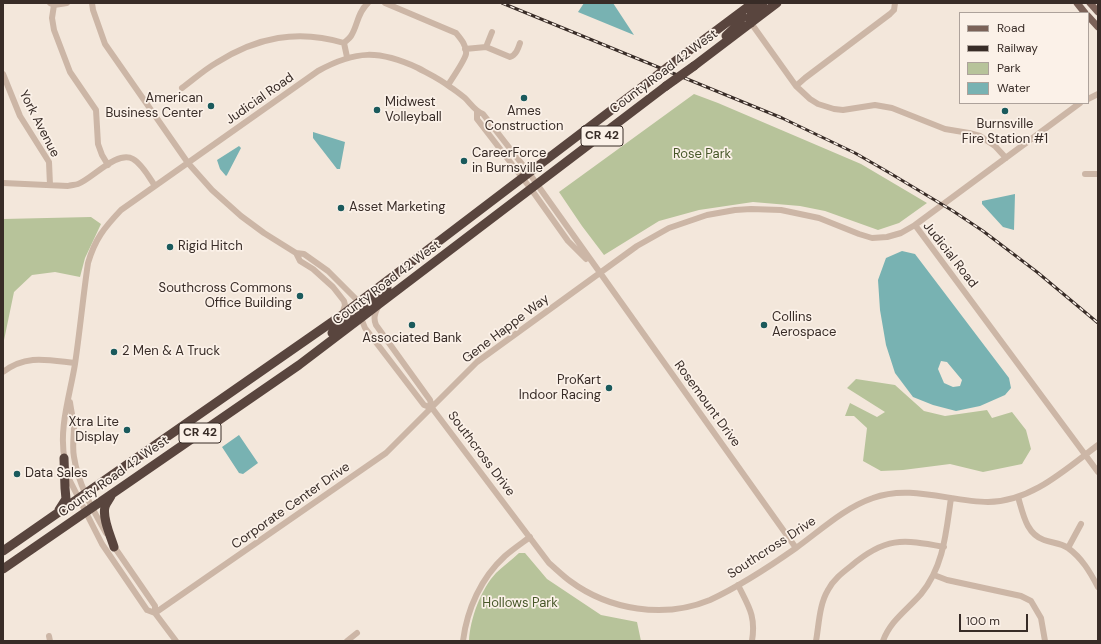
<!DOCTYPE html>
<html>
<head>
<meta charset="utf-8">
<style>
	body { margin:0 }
	#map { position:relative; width:1101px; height:644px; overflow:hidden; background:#f3e7db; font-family:"DM Sans",sans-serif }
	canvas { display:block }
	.frame { position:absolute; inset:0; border:4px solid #382c27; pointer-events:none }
	.legend { position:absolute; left:959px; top:12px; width:130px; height:92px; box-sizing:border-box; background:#fbf1e8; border:1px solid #ada29b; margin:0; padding:5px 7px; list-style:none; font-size:12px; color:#382c27 }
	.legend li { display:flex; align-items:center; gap:8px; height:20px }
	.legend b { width:20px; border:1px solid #ada29b }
	.scale { position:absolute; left:959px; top:614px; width:69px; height:18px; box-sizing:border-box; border:2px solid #382c27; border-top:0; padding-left:5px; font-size:12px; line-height:14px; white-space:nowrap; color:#382c27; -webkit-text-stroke:3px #fbf1e8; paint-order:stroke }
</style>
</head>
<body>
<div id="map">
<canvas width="1101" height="644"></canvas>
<div class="frame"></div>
<ul class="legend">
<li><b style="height:5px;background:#7b6258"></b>Road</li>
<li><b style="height:5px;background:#382c27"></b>Railway</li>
<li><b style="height:11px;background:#b7c39a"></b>Park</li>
<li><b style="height:11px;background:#78b2b2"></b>Water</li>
</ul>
<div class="scale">100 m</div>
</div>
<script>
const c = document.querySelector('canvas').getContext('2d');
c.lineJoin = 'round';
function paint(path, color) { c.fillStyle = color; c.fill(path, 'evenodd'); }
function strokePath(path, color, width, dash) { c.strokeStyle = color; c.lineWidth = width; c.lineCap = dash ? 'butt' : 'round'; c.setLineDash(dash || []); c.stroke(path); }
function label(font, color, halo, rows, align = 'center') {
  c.font = font + ' "DM Sans",sans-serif'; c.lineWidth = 3.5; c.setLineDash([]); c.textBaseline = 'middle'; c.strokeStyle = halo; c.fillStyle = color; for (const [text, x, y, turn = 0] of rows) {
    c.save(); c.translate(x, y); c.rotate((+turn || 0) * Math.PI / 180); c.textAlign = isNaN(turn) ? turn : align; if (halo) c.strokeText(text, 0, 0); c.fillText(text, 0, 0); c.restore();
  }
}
paint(new Path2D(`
	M694 94 718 103 861 164 927 203 899 223 878 230 825 211 800 206 753 202 699 210 659 221 604 255 582 226 559 192Z
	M91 217 101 224 85 258 80 277 55 272 32 275 14 292 3 345V219Z
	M856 379 895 385 924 411 945 416 987 410 992 418 1012 412 1026 430 1031 449 1022 464 983 472 950 464 903 470 881 471 863 461 867 428 854 416H845L850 403 877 417 885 412 847 388Z
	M519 553H525L547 579 601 615 637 622 641 641H469C470 619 481 589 496 573 503 566 512 560 519 553Z`), '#b7c39a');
paint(new Path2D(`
	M584 3H613L634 35 578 12Z
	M313 132 345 142 340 169H337L313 138Z
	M239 146 241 148 227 175 226 176 220 169 217 160Z
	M1015 194 1014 230 1003 227 982 204V201Z
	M902 251 915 254 1009 378 1011 388 1005 395 980 406 956 411 933 405 913 397 895 373 886 345 880 310 878 280 886 258ZM941 361 947 362 962 380 960 386 953 387 944 383 938 369Z
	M239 435 258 463 243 474 239 473 222 447Z`), '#78b2b2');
strokePath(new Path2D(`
	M50 3 54 5 67 3
	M92 3 93 10 105 44 188 163 212 190 241 216 264 233 296 253 304 254 328 271 359 302
	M385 3 456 33C461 39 467 46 466 54 465 59 452 79 448 85
	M54 5 52 18 54 30 70 72 96 110 98 144 102 155 108 165
	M751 23 796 86 810 99 818 104 834 109 843 110 875 105 892 108 945 129 969 133 980 136 995 146 1006 158
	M344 43C346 41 349 39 351 36 358 25 357 13 368 3
	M486 47 492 32
	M465 49 486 47 510 57C516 55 518 49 520 43
	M3 74 20 116 49 162 50 185
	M796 86 805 78 890 14 894 10 895 3
	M182 88C193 80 204 70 216 63 257 37 298 29 344 43L347 57
	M1088 99 1098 94
	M477 112V119L531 189 568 241 586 259
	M1085 174H1098
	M3 183 68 186C71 185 75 185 78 184 92 179 117 150 133 159 142 164 149 177 155 186
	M915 225 1080 103
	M296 253 300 261 313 269 333 287 344 301 345 305 342 315
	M378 307C375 313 373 318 376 325L430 400 432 408 549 563C556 569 563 576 570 581 609 610 664 619 710 600 740 586 769 567 796 548 821 530 844 508 873 498 910 484 951 502 988 502 1031 502 1066 469 1098 445
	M361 318 365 328 424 405 432 408
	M3 372C26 354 48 360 75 363
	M70 402C71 410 73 418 74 426 74 437 72 447 74 457 78 484 93 510 106 533
	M65 461C58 430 70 395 75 364 80 330 83 297 88 263 95 239 104 228 121 210L318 71C356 50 379 50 418 68 429 74 440 79 450 87 455 90 460 94 465 98 471 104 475 111 483 114L529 173 796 548
	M67 470 69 479 102 544 147 610 155 613
	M1018 497C1023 513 1026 534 1044 540 1052 543 1061 543 1068 548 1082 558 1090 572 1098 587
	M113 545 155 606V613L176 641
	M1068 548 1081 524
	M934 575 947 580 1021 596 1031 601 1041 618 1045 641
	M738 585C749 607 756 616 752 641
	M155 613 386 453 477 362 637 246 669 228 707 215 735 210 751 209 781 210 819 218 859 234 872 238 887 237 901 233 915 225 1098 472
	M49 636 50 641
	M347 641 357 633
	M463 641C467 609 481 578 505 556 513 549 522 543 530 537
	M816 641C819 625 819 605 828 590 833 580 842 573 851 566 885 537 902 539 944 547
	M883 641C890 621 907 610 921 594 944 566 946 532 951 498`), '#ccb6a6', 6);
strokePath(new Path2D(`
	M1077 3 1085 13
	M1090 3 1098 12
	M1088 16 1098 27`), '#7b6258', 7);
strokePath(new Path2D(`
	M751 23 749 18 754 11 763 3
	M726 36C732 29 745 22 741 12
	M678 59 753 3
	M694 66 777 3
	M361 318C363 304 377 296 387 288
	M332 333 353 316 358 303
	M111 496C109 500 106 503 105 507 102 518 111 537 114 547
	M59 510 66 499 65 488 64 458
	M3 551 342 315 651 80
	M3 569 299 365 666 86`), '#59453e', 9);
const rail = new Path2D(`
	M502 3 782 118 855 153 888 172 953 211 983 231 1037 272 1098 323`);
strokePath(rail, '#382c27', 3);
strokePath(rail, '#fbf1e8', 1.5, [4.5]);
strokePath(new Path2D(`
	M651 80 678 59
	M666 86 694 66`), '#59453e', 9);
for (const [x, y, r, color] of [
	[524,98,4,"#1a5a5c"],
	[211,106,4,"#1a5a5c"],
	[377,110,4,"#1a5a5c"],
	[1005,111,4,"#1a5a5c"],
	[464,161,4,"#1a5a5c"],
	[341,208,4,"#1a5a5c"],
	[170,247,4,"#1a5a5c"],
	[300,296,4,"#1a5a5c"],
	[412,325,4,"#1a5a5c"],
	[764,325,4,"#1a5a5c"],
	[114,352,4,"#1a5a5c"],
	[609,388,4,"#1a5a5c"],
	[127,430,4,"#1a5a5c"],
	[17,474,4,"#1a5a5c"]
]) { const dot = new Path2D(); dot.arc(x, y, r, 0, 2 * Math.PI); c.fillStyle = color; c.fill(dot); strokePath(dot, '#fbf1e8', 1.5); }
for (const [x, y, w] of [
	[602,136,42],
	[200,433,42]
]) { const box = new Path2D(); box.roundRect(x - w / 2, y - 10, w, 20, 3); c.fillStyle = '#fbf1e8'; c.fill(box); strokePath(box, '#382c27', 1); }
label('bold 12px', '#382c27', null, [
	["CR 42",602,136],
	["CR 42",200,433]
]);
label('13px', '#382c27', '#fbf1e8', [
	["County Road 42 West",664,72,-37],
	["Judicial Road",260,99,-35],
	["York Avenue",39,124,63],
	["Judicial Road",950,255,52],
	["County Road 42 West",387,283,-37],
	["Gene Happe Way",506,329,-37],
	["Rosemount Drive",707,404,54],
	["Southcross Drive",481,454,53],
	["County Road 42 West",114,477,-35],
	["Corporate Center Drive",291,506,-35],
	["Southcross Drive",772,548,-33]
]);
label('13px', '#382c27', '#fbf1e8', [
	["American",203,99,"right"],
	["Business Center",203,114,"right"],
	["Midwest",385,103],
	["Volleyball",385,118],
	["Ames",524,112,"center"],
	["Construction",524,127,"center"],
	["Burnsville",1005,125,"center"],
	["Fire Station #1",1005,140,"center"],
	["CareerForce",472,154],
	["in Burnsville",472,169],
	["Asset Marketing",349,208],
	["Rigid Hitch",178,247],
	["Southcross Commons",292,289,"right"],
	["Office Building",292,304,"right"],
	["Collins",772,318],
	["Aerospace",772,333],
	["Associated Bank",412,339,"center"],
	["2 Men & A Truck",122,352],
	["ProKart",601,381,"right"],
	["Indoor Racing",601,396,"right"],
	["Xtra Lite",119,423,"right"],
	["Display",119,438,"right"],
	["Data Sales",25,474]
], 'left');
label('13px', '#48582a', '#fbf1e8', [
	["Rose Park",702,155],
	["Hollows Park",520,604]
]);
</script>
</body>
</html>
